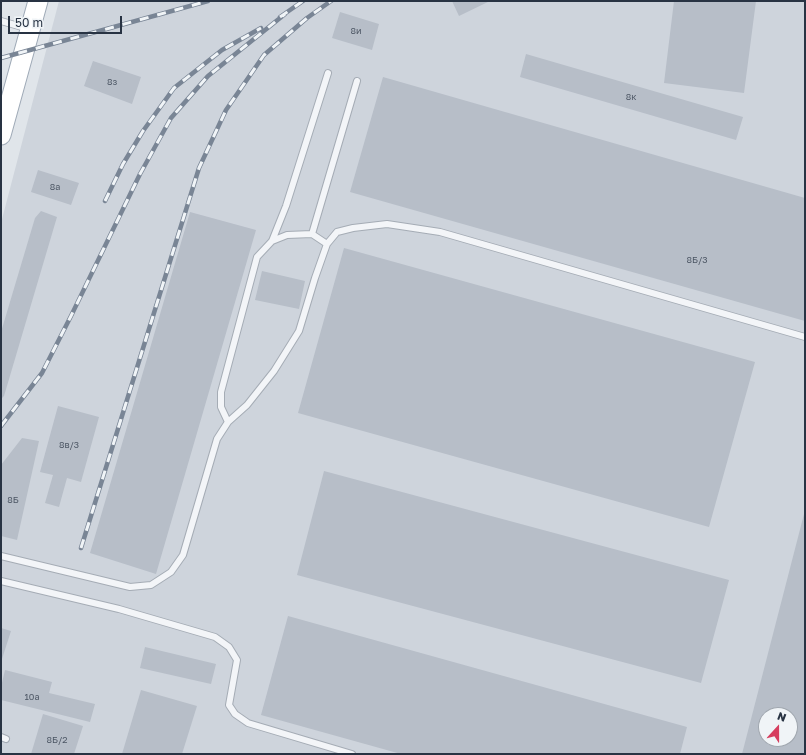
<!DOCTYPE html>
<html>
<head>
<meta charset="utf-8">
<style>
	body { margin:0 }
	#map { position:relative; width:806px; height:755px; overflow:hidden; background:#e0e5ea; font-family:"Golos Text",sans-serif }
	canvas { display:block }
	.frame { position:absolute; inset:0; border:2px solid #283343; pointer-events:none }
	.north { position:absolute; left:758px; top:707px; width:40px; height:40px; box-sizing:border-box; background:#f0f4f7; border:1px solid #a0a7af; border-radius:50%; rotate:21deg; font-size:11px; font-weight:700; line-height:16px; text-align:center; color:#283343 }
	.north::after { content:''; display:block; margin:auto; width:14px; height:18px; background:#d63e5f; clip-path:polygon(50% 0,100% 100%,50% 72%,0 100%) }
	.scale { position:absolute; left:8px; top:16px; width:114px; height:18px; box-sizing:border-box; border:2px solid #283343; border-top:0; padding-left:5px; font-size:12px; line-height:14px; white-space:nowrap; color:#283343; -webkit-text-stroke:3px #f0f4f7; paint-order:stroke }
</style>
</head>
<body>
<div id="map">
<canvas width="806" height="755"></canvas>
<div class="frame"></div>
<div class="north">N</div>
<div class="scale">50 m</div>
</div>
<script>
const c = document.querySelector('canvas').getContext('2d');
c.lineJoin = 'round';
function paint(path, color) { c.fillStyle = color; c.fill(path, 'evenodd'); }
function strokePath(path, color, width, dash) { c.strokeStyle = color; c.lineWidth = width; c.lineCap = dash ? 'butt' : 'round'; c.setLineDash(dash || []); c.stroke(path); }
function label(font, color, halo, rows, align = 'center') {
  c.font = font + ' "Golos Text",sans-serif'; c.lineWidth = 3; c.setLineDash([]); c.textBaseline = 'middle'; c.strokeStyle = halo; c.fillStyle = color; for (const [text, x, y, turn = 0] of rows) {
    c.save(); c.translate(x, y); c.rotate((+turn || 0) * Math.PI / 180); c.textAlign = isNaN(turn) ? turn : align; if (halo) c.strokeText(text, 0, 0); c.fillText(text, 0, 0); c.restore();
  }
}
paint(new Path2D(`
	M59 1H805V754H1V223ZM766 715H790V739H766Z`), '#ced4dc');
paint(new Path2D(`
	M452 1H490L459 16Z
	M674 1H756L744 93 664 83Z
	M340 12 379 24 372 50 332 38Z
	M526 54 743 117 736 140 520 77Z
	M93 61 141 77 132 104 84 86Z
	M383 77 805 198V321L350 192Z
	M38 170 79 183 71 205 31 192Z
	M41 211 57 217 4 396 1 399V332L35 218Z
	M190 212 256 230 156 574 90 553Z
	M344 248 755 362 709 527 298 413Z
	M262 271 305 281 299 309 255 300Z
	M58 406 99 417 81 482 67 478 59 507 45 503 53 475 40 472Z
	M22 438 39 441 17 540 1 536V465Z
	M324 471 729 580 701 683 297 575Z
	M804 514 805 753V754H742ZM766 715H790V739H766Z
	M288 616 687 727 680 754H401L261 715Z
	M1 628 11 631 1 662Z
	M145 647 216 664 211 684 140 668Z
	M5 670 52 682 49 693 95 704 90 722 1 700V687Z
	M141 690 197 706 182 754H122Z
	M43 714 83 726 74 754H31Z`), '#b7bec8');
const service = new Path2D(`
	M1 21 29 29
	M312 234 357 81
	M272 241 287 235 312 234 327 244
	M228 422 221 407V392L257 257 272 241 286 206 328 73
	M1 556 130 587 151 585 171 572 183 555 217 439 228 422 247 405 274 371 299 331 315 278 327 244 337 232 353 228 387 224 440 232 805 337
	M1 581 119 609 215 637 229 647 237 660 229 705 235 714 248 723 352 754
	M1 737 6 739`);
const primary = new Path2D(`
	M1 135 38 1`);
strokePath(service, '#a5acb5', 8);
strokePath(primary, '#9faab7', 21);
strokePath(service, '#f3f5f8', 6);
strokePath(primary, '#fff', 19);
const rail = new Path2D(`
	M280 17 303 1
	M1 58 208 1
	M105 201 123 164 143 131 174 88 222 50 261 28
	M1 426 42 373 71 316 140 174 171 118 208 76 285 14
	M81 548 199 168 226 110 264 55 307 18 331 1`);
strokePath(rail, '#798595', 4.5);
strokePath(rail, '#f0f4f7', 3, [9]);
label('9px', '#4c5664', null, [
	["8и",356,31],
	["8з",112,82],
	["8к",631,97],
	["8а",55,187],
	["8Б/3",697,260],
	["8в/3",69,445],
	["8Б",13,500],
	["10а",32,697],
	["8Б/2",57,740]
]);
</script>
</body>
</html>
